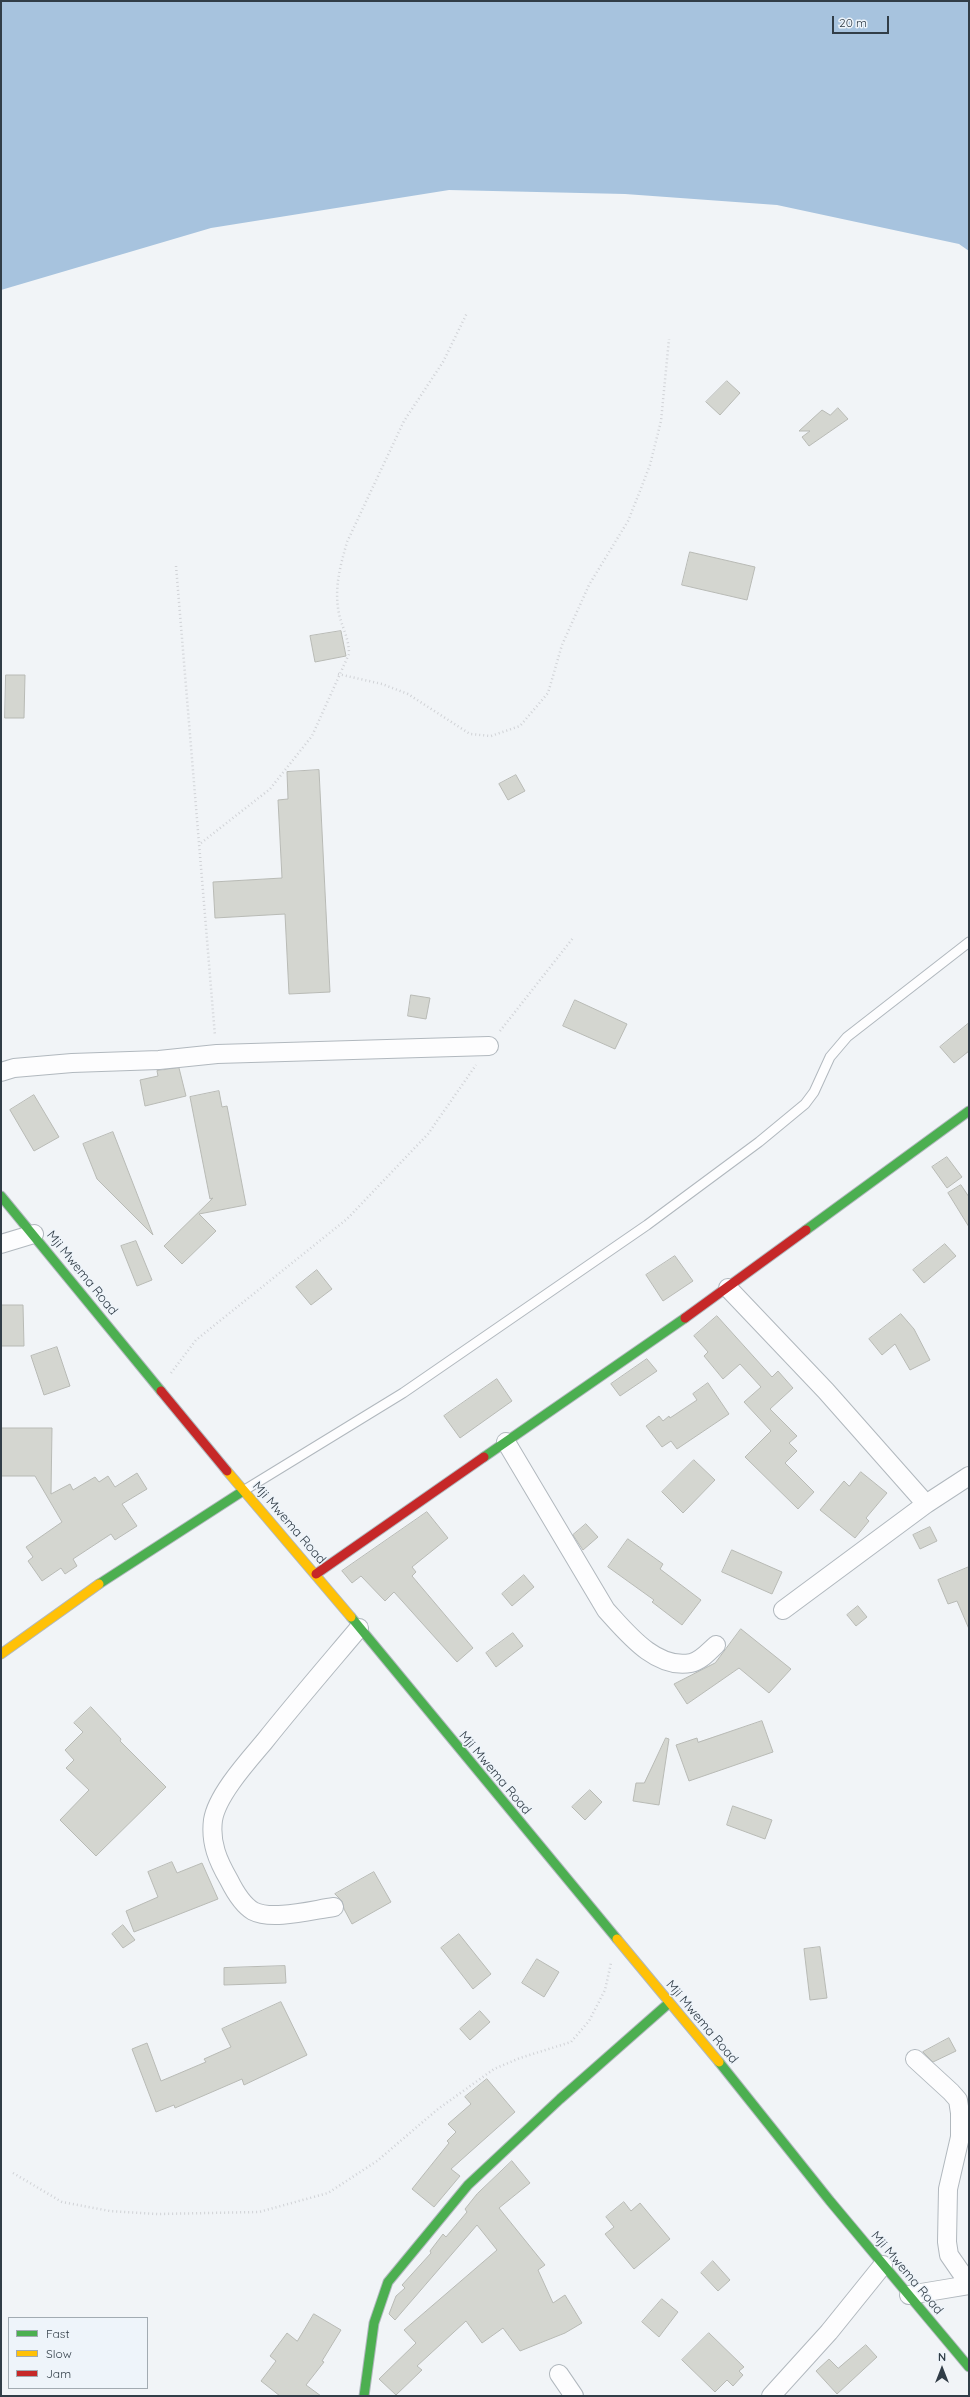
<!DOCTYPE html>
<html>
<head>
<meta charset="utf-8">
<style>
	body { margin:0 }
	#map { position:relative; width:970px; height:2397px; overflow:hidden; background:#f1f4f7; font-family:Quicksand,sans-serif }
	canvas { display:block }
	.frame { position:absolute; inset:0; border:2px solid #313d47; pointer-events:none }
	.legend { position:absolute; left:8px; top:2317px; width:140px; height:72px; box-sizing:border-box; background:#eef4fa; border:1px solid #a2abb2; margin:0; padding:5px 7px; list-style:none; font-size:12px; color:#313d47 }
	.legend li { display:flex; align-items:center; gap:8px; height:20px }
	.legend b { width:20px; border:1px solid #a2abb2 }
	.north { position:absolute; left:922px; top:2349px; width:40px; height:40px; -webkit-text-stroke:3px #eef4fa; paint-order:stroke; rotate:0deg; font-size:11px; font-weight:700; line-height:16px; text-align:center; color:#313d47 }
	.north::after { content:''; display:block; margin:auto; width:14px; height:18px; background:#313d47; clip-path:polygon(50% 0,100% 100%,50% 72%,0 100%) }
	.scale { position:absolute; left:832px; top:16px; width:57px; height:18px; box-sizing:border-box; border:2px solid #313d47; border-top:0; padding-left:5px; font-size:12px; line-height:14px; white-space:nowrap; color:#313d47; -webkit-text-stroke:3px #eef4fa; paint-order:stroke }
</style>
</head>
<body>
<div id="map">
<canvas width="970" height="2397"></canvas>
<div class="frame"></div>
<ul class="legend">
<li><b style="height:5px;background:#4caf50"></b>Fast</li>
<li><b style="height:5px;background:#ffc107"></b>Slow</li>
<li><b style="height:5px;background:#c62828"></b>Jam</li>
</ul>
<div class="north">N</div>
<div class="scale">20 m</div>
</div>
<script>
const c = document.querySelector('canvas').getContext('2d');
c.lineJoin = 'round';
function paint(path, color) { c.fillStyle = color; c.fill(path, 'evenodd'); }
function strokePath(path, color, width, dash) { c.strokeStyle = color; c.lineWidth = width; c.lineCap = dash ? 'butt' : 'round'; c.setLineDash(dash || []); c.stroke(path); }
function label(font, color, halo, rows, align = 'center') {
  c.font = font + ' Quicksand,sans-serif'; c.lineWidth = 3; c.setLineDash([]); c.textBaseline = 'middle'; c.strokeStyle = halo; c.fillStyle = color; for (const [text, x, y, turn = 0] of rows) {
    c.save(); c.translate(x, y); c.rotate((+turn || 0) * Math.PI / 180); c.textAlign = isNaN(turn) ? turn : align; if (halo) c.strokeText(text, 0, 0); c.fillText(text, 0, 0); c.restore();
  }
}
paint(new Path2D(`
	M1 1H969V251L959 244 777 205 625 194 449 190 211 228 1 290Z`), '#a7c3de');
const building = new Path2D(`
	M727 381 740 393 720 415 706 402Z
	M838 408 848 419 809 446 802 437 810 431H799L822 410 830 415Z
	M690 552 755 567 747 600 682 585Z
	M341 631 346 656 315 662 310 636Z
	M6 675H25L24 718H5Z
	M319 770 330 992 289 994 285 914 215 918 213 882 282 878 278 800 288 799 287 772Z
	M516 775 525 791 508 800 499 784Z
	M411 995 430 998 426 1019 408 1016Z
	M575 1000 627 1024 615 1049 563 1026Z
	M969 1023V1051L954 1063 940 1047Z
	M179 1068 186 1096 145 1106 140 1080 158 1076 157 1071Z
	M219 1091 222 1107 227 1106 246 1205 199 1214 216 1231 182 1264 164 1246 213 1198 210 1199 190 1097Z
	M34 1095 59 1137 34 1151 10 1110Z
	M113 1132 153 1235 97 1179 83 1144Z
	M947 1157 962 1177 947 1188 932 1167Z
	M961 1185 969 1197V1227L948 1193Z
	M136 1241 152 1280 137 1286 121 1246Z
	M945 1244 956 1256 924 1283 913 1270Z
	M675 1256 693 1281 663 1301 646 1275Z
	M317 1270 332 1289 311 1305 296 1287Z
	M1 1305H23L24 1346H1Z
	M901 1314 914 1329 930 1360 910 1370 895 1344 882 1355 869 1339Z
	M717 1316 772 1377 778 1371 793 1388 770 1409 797 1436 789 1443 797 1451 785 1463 814 1492 798 1509 745 1457 771 1431 744 1402 761 1387 740 1364 723 1379 704 1356 708 1352 694 1336Z
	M57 1347 70 1386 44 1395 31 1356Z
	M647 1359 657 1371 620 1396 611 1384Z
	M497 1379 512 1401 460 1438 444 1416Z
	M708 1383 729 1414 677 1449 671 1441 662 1447 646 1426 659 1416 663 1421 669 1416 670 1418 697 1400 693 1394Z
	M1 1428H52L51 1494 70 1484 73 1490 95 1477 99 1482 108 1476 115 1487 137 1473 147 1489 122 1504 137 1526 115 1540 111 1534 73 1559 77 1566 65 1574 61 1568 42 1581 28 1561 33 1557 26 1547 62 1522 35 1476H1Z
	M694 1460 715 1480 683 1513 662 1492Z
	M861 1472 887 1493 866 1518 869 1521 855 1538 820 1510 844 1481 849 1486Z
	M427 1512 448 1538 412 1567 416 1572 412 1576 473 1648 457 1662 394 1592 385 1601 361 1576 352 1583 342 1571Z
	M586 1524 598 1537 583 1550 573 1535Z
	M930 1527 937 1541 920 1549 913 1535Z
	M628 1539 663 1564 660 1569 701 1600 682 1625 652 1602 654 1600 608 1567Z
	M732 1550 782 1572 772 1594 722 1572Z
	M969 1567V1629L957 1601 948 1604 938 1580Z
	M524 1575 534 1587 512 1606 502 1594Z
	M858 1606 867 1617 856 1626 847 1615Z
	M741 1629 791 1669 769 1693 739 1668 687 1704 674 1684 715 1663Z
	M513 1633 523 1646 496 1667 486 1653Z
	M91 1707 121 1739 120 1741 166 1787 96 1856 60 1820 89 1790 66 1768 74 1760 65 1750 83 1732 74 1723Z
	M762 1721 773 1752 689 1781 676 1745 697 1738 698 1742Z
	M666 1738 669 1739 659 1805 633 1801 636 1783H644Z
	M590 1790 602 1802 585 1820 572 1807Z
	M733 1806 772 1820 765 1839 727 1825Z
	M172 1862 177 1873 202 1863 218 1899 134 1932 126 1911 158 1897 148 1872Z
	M374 1872 391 1902 352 1924 344 1909 342 1901 335 1894Z
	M123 1925 135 1940 123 1948 112 1934Z
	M459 1934 491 1974 473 1989 441 1948Z
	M820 1947 827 1998 810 2000 804 1949Z
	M537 1959 559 1972 544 1997 522 1983Z
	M285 1966 286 1983 224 1985V1968Z
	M281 2002 307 2055 244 2085 242 2079 175 2108 174 2105 156 2112 132 2049 147 2043 161 2081 206 2062 204 2059 231 2047 222 2029Z
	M480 2011 490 2022 470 2040 460 2029Z
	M949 2038 956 2051 933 2062 923 2052Z
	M487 2079 515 2112 451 2169 460 2176 434 2207 412 2189 449 2143 447 2141 456 2132 448 2124 471 2104 465 2097Z
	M512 2161 530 2183 499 2208 545 2265 538 2270 553 2303 565 2295 582 2323 565 2333 520 2351 503 2328 482 2343 466 2321 417 2366 422 2370 396 2395 379 2379 416 2343 404 2330 497 2250 477 2225 395 2320 389 2314 396 2296 405 2288 402 2285 431 2253 430 2251 443 2234 446 2237 467 2212 465 2209 477 2194Z
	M624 2202 631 2211 640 2203 670 2239 634 2269 605 2234 614 2227 606 2217Z
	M713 2261 730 2280 718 2291 701 2273Z
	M662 2299 678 2312 659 2337 642 2322Z
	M314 2314 341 2330 322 2361 324 2362 306 2385 321 2396H280L261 2381 276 2361 270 2356 287 2333 297 2341Z
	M709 2333 744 2367 739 2371 743 2375 733 2386 727 2380 715 2392 682 2360Z
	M866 2345 877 2357 837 2394 816 2371 829 2359 838 2368Z`);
paint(building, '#d4d6d0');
strokePath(building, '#b8bab5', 1);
const lane = new Path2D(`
	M243 1491 403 1393 647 1225 759 1142 805 1104 814 1092 830 1057 847 1037 969 942`);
const street = new Path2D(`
	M1 1072 14 1068 72 1063 159 1060 217 1054 489 1046
	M1 1244 34 1234
	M728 1288 826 1391 926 1504
	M506 1442 606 1610C627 1633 656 1670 691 1663 701 1661 709 1651 716 1645
	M783 1610 926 1504 969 1476
	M334 1907C312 1910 272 1921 253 1911 243 1905 234 1890 229 1880 218 1861 210 1843 213 1820 217 1795 248 1761 264 1742 295 1703 327 1666 359 1628
	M915 2059 951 2092 958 2100 960 2113V2137L948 2189 947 2242 949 2255 969 2284
	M909 2295 969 2285
	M559 2374 574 2396
	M771 2396 829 2332 883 2265`);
const fast = new Path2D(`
	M1 1196 161 1391
	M806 1230 969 1111
	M484 1457 685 1318
	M99 1584 243 1491
	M351 1617 617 1939
	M719 2062 830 2201 969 2367
	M364 2396 374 2323 388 2282 468 2185 560 2099 669 2003`);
const slow = new Path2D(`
	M227 1471 351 1617
	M1 1654 99 1584
	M617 1939 719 2062`);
const jam = new Path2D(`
	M685 1318 806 1230
	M161 1391 227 1471
	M316 1574 484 1457`);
strokePath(lane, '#b1b8be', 11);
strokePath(street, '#b1b8be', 20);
strokePath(fast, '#b1b8be', 11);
strokePath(slow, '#b1b8be', 11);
strokePath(jam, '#b1b8be', 11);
strokePath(new Path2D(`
	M176 566 215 1036
	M338 674 382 684 408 694 470 734 491 736 520 726 548 693 562 645 589 585 628 521 638 496 650 465 661 421 669 339
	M201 843 270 789 312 736 349 654C349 640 344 631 340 618 333 591 340 567 347 542L404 421 443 362 467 313
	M500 1031 573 938
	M171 1373 196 1340 347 1219 428 1134 476 1065
	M13 2173 62 2202 110 2211 158 2214 259 2212 328 2193 377 2161 438 2109 494 2069 520 2058 571 2042 589 2021 605 1990 611 1963`), '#d0d2d6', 2.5, [1, 3]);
strokePath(lane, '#fdfdfe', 9);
strokePath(street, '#fdfdfe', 18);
strokePath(fast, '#4caf50', 9);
strokePath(slow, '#ffc107', 9);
strokePath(jam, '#c62828', 9);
label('13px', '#313d47', '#eef4fa', [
	["Mji Mwema Road",82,1273,51],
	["Mji Mwema Road",289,1523,49],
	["Mji Mwema Road",495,1773,50],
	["Mji Mwema Road",702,2022,50],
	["Mji Mwema Road",907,2273,50]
]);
</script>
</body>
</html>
